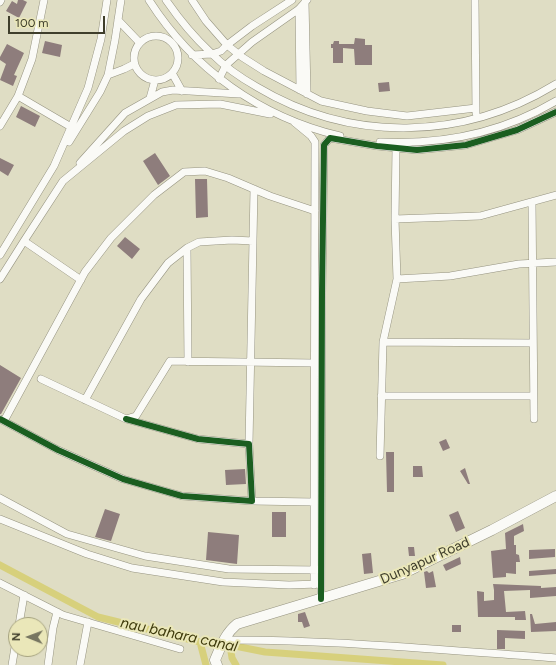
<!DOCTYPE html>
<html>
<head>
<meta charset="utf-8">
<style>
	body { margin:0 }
	#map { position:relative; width:556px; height:665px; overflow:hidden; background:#dfddc4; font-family:Figtree,sans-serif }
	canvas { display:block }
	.north { position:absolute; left:8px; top:617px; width:40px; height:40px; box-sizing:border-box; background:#eae7b9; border:1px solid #a6a380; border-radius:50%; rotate:271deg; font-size:11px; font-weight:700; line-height:16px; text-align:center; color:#3f3e2b }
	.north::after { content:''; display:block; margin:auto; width:14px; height:18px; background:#777661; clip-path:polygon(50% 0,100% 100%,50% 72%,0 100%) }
	.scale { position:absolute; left:8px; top:16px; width:97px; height:18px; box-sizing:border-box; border:2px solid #3f3e2b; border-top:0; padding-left:5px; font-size:12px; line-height:14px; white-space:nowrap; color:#3f3e2b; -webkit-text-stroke:3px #eae7b9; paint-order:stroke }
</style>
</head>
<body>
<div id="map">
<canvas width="556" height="665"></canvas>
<div class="north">N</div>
<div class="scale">100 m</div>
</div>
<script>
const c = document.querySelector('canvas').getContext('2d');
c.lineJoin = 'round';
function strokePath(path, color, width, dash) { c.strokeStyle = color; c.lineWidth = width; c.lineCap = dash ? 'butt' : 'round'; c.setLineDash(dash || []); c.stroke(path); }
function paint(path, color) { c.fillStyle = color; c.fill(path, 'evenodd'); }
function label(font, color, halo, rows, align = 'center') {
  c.font = font + ' Figtree,sans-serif'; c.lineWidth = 4; c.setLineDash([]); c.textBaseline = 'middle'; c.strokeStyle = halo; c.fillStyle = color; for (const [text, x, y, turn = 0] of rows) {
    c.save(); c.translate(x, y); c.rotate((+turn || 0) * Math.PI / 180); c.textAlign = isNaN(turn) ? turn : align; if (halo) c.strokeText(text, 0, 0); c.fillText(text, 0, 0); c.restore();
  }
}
strokePath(new Path2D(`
	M0 565 98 617 200 642 230 645 265 652 443 665
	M200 642 206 665
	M230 645 232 658 236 665`), '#d7d07c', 7);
paint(new Path2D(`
	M18 0H23L27 2 19 18 6 11 12 1 17 4Z
	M355 38 365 39V45H372V65H355L354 49 343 48V63H333V48H331V44H333L334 41H339V44H354Z
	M45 41 62 45 60 57 42 53Z
	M7 44 24 53 14 75 17 76 13 86 0 80 6 64 0 60V57Z
	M389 82 390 91 379 92 378 83Z
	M21 106 40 116 35 127 16 117Z
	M155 153 170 176 158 185 143 161Z
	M0 158 14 165 8 176 0 171Z
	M195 179H207L208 217 196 218Z
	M125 237 140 249 132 259 117 246Z
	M0 365 21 378 1 414H0Z
	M446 439 450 448 443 451 439 442Z
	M386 452H394V492H387Z
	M413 466H422L423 477H413Z
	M465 468 470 484H468L460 471Z
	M245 469 246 484 226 485 225 470Z
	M105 509 120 514 111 541 95 537Z
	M458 511 465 528 456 532 449 515Z
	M272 512H286V537H272Z
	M523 524 524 531 514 536V545H516V554L519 555 520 562H516V574L506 573V577L493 578 491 551 506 549 505 533Z
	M208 532 239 535 237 564 206 560Z
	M408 547H414L415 556H409Z
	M555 549V557L529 559V550Z
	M371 553 373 573 364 574 362 554Z
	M460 557 461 564 446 571 443 565Z
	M556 569V574L529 576V571Z
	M427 571 429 573 433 571 436 587 426 588 424 572Z
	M493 584 541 586V588L556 587V596L530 598V590L504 591 506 612 525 611 526 620H515V617H478L477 591 484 592V601L494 600V590Z
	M305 612 310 626 304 628 302 622H298V614Z
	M530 614H532L535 624 556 622V631L531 632Z
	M452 625H461V632H452Z
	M497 630 525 631V639L505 638V649H497Z`), '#8e7d7c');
const minor = new Path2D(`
	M44 0 32 59 18 96 71 127
	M149 0C193 69 260 117 340 136
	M166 0C179 19 194 37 211 53 224 66 241 78 257 87 351 143 463 141 556 84
	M192 0 206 21 227 45 242 57 264 71 321 101 367 111 407 116 476 108
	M475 0 476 113
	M0 2 1 0
	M305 2 307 94
	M299 9 300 90
	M118 20 139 42
	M134 58a22 22 0 1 1 44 0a22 22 0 1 1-44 0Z
	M192 55 212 54 221 51 227 45 252 26 292 0
	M172 73 182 91
	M108 75 124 69 134 64
	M219 79 226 65 252 42 299 9 307 0
	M150 98 155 80
	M294 122 311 136 315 142 314 585
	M0 126 18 96
	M69 142 100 92 108 75 115 40 121 0
	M380 142C442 145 502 133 556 101
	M396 148 395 219 480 216 556 195
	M80 163 125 113 162 92 173 90 239 94
	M532 202 534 419
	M24 241 81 280
	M0 255 54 166 88 88 101 39 107 0
	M0 279 24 241 63 181 124 131 148 116 176 105 220 104 270 114
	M397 279 450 276 519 264 556 262
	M383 342 533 343
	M188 362 187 248 199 242 232 240 253 241
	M41 379 126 419 136 416 170 361 314 363
	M381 396H533
	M85 400 141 299 168 263 187 248
	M0 419 58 450 123 479 182 496 252 501 249 444 198 439 126 419
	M4 421 85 272 111 238 154 195 184 172 205 171 228 178 270 196 315 211
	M249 444 254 189
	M380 456 383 342 397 279 395 219
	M0 498 67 534 145 556 229 569 319 570
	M252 501 314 502
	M0 519 87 554 132 568 223 582 289 585 318 584
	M0 583 63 615 180 649
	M321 599 322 293 324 145 330 138 377 146 417 150 466 145 517 130 556 112
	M19 625 24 595
	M224 640C335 640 446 650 556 658
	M12 665 16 641
	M48 665 53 628 57 612
	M80 665 88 622`);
const secondary = new Path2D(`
	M217 665 215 660C221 646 225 634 237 624L402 574 492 530 556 496`);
strokePath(minor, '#959380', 8);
strokePath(secondary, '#959380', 11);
strokePath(minor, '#fafaf6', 7);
strokePath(secondary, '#fafaf6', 10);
strokePath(new Path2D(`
	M0 419 58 450 123 479 182 496 252 501 249 444 198 439 126 419
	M321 599 322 293 324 145 330 138 377 146 417 150 466 145 517 130 556 112`), '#1b5e20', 6);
label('14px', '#3f3e2b', '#eae7b9', [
	["Dunyapur Road",425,561,-24]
]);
label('italic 15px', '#3f3b0c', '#eae7b9', [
	["nau bahara canal",179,635,12]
]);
</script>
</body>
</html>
